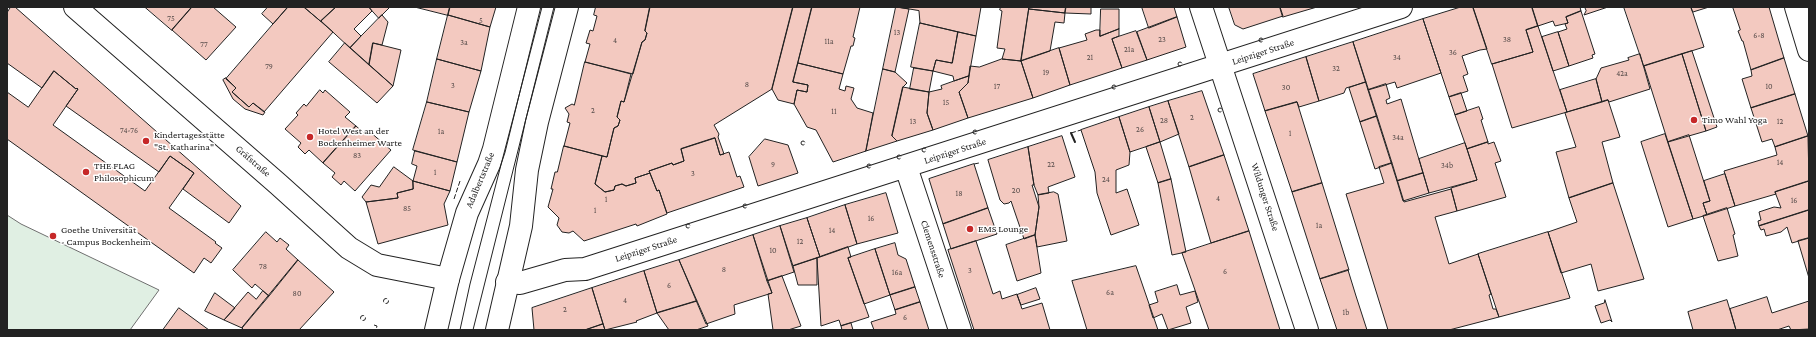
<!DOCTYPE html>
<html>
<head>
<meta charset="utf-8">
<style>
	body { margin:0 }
	#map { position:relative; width:1816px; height:337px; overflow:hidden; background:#fff; font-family:"Crimson Pro",serif }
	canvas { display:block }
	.frame { position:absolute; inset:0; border:8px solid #222; pointer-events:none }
</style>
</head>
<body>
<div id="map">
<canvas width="1816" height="337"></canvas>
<div class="frame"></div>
</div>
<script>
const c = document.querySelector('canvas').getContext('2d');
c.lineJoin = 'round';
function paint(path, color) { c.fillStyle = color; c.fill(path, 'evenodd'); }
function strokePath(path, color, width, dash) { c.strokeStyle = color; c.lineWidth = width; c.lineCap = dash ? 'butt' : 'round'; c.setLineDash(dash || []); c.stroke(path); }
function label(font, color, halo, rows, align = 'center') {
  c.font = font + ' "Crimson Pro",serif'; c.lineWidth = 3; c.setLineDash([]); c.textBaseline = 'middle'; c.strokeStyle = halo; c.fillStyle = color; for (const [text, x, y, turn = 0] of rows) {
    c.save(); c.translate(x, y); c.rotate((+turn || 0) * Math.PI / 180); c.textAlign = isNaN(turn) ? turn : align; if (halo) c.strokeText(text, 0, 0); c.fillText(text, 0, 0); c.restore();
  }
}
const green = new Path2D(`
	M7 215 21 224 159 290 130 330H7Z`);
paint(green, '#e0efe3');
strokePath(green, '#6f6f6f', 1);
const building = new Path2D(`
	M11 7H15L241 206 229 223 183 189 194 173 170 156 159 172 66 106 78 89 77 88 76 89 54 71 42 88 7 63V13Z
	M145 7H192L172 30Z
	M192 7H213L236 27 206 60 172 30Z
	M268 7H288L273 24 262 14Z
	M288 7H304L333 32 264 112 253 103 249 107 232 92 236 88 226 79Z
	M304 7H336L321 21Z
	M336 7H369L372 11 354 29 361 36 350 48 321 21Z
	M369 7H390L379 18Z
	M415 7H450L448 15Z
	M450 7H496L490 27 448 15Z
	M596 7H650L645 31 647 33 645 40 642 42 633 74 585 62 590 44 586 43 590 30 593 31 597 16 594 15Z
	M650 7H793L772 89 714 125 719 134 718 137 724 154 720 155 715 138 681 149 684 161 673 165 672 163 649 171 650 173 635 178 636 183 626 186 622 184 615 186 614 190 605 192 595 184 602 156 607 157 614 128 618 126 620 120 617 117 621 101 624 102 642 42 645 40 647 33 645 31Z
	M793 7H812L793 82 808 85 807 92 797 90 794 104 778 100 772 89Z
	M812 7H860L853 37 855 38 853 46H851L843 74 798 63Z
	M896 7 909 9 895 72 883 69Z
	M898 7H981L976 36 920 23 919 11Z
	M1001 7H1029L1021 61 1002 59 1005 49 997 48 1002 11 1000 10Z
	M1029 7H1066L1065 13 1029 9Z
	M1066 7H1091V14L1065 13Z
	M1142 7H1174L1177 17 1149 28Z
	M1229 7H1280L1283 16 1243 29 1235 25Z
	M1280 7H1317L1283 17Z
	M1461 7H1473L1487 49 1480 50 1462 56 1468 74 1463 76 1468 91 1449 97 1423 19Z
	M1473 7H1532L1538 26 1526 30 1533 52 1492 64Z
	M1532 7H1580L1581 11 1566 17 1568 23 1555 26 1553 21 1538 26Z
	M1585 7H1608L1584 15 1586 11Z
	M1624 7H1691L1704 47 1644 66Z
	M1691 7H1709L1693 12Z
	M1733 7H1769L1784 58 1751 70 1743 41H1742L1738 31 1740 30Z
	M1029 9 1065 13 1064 23 1055 22 1050 51 1021 61Z
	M1101 9H1119V29L1100 36Z
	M1581 11 1595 54 1592 55 1593 58 1569 66 1558 32 1567 29 1565 24 1568 23 1566 17Z
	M382 15 388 22 382 45 373 43 369 65 350 48Z
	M448 15 490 27 481 71 437 59Z
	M1177 17 1186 47 1147 60 1137 32Z
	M1423 19 1441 73 1397 88 1395 82 1368 90 1353 42Z
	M920 23 958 32 952 63 936 60 933 71 911 67Z
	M1538 26 1567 112 1512 128 1492 64 1533 52 1526 30Z
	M1119 29V36L1112 39 1122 68 1070 85 1059 48 1087 40 1085 34 1096 30H1100V36Z
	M1136 31 1147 60 1122 68 1112 39Z
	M958 32 976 36 969 76 954 81 953 76 933 71 936 60 952 63Z
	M1558 32 1569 66 1553 71 1542 37Z
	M1353 42 1366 82 1346 88 1344 93 1319 101 1306 57Z
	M345 43 393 86 377 103 329 62Z
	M373 43 401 50 393 86 369 65Z
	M1059 48 1070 85 1033 98 1021 61Z
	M1692 51 1717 127 1706 131 1682 54Z
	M1640 54 1650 89 1609 102 1608 100 1602 102 1596 79 1601 68 1629 60 1628 58Z
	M1682 54 1706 131 1668 142 1644 66Z
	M1306 57 1319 101 1299 107 1297 102 1265 111 1253 74Z
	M1784 58 1795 94 1751 108 1742 79 1752 76 1751 70Z
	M437 59 481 71 469 112 427 102Z
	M1002 59 1021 61 1033 98 968 118 959 92 968 83 970 66 979 67Z
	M585 62 631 74 624 102 621 101 617 117 620 120 618 126 614 128 607 157 564 146 570 123 567 122 569 114 565 108 572 104 574 105Z
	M798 63 843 74 839 89 845 91 846 86 854 88 851 99 857 108 873 113 866 151 833 162 816 130 807 127 794 104 797 90 807 92 808 85 793 82Z
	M914 68 933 71 929 92 910 89Z
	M883 69 895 72 907 83 903 87 892 136 897 141 866 151Z
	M54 71 76 89 77 88 78 89 53 125 145 191 170 156 194 173 169 208 216 242 215 243 222 248 211 263 204 258 194 273 7 139V92L28 107Z
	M969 76 968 83 959 92 968 118 933 130 927 113 929 92 942 89 941 86Z
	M226 78 236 88 232 92 249 107 253 103 265 112 263 115 245 109 233 99 223 80Z
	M1596 79 1602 102 1567 112 1560 90Z
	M1366 82 1377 116 1360 122 1349 88Z
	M1386 84 1390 98 1386 100 1387 104 1401 99 1423 173 1397 181 1368 90Z
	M903 87 929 92 927 113 933 130 897 141 892 136Z
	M320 90 323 93 325 90 350 112 345 117 356 126 323 163 309 150 305 154 298 147 301 143 285 129 298 115 296 113 304 104 306 106Z
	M1202 91 1224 155 1189 167 1168 101Z
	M1461 93 1467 111 1455 115 1449 97Z
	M1795 94 1808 136 1775 147 1772 139 1762 142 1751 108Z
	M1608 100 1620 137 1602 142 1613 183 1569 198 1556 152 1576 147 1565 113Z
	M1168 101 1179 134 1160 142 1149 107Z
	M427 102 469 112 457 162 413 150Z
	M1297 102 1322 183 1292 192 1265 111Z
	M1149 107 1160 142 1130 152 1119 117Z
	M1479 107 1483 119 1481 120 1488 142 1467 149 1455 115Z
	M1377 116 1392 163 1375 169 1360 122Z
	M1119 117 1130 152 1129 165 1116 170V193L1127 189 1139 225 1111 235 1097 193 1095 172 1081 130Z
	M356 126 366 135 369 131 391 150 355 191 344 181 341 185 332 177 335 173 323 163Z
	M1665 134 1693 219 1668 227 1641 142Z
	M1689 135 1710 201 1703 203 1707 215 1693 219 1668 142Z
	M1062 136 1075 177 1048 187 1049 193 1038 195 1034 185 1028 147Z
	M1808 136 1809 181 1775 192 1776 194 1735 206 1724 171 1777 155 1775 147Z
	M715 138 720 155 729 152 737 177 740 176 744 187 667 213 659 190 657 191 649 171 672 163 673 165 684 161 681 149Z
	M765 139 788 145 798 173 758 186 749 157Z
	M1160 142 1171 179 1158 183 1146 147Z
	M1488 142V144L1494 142 1501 161 1495 163 1506 197 1457 211 1451 188 1477 180 1467 149Z
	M1465 143 1477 180 1429 193 1419 159Z
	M564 146 602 156 595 184 605 192 614 190 615 186 622 184 626 186 636 183 635 178 650 173 657 191 659 190 667 214 637 226 636 224 584 241 573 231 569 233 562 232 557 225 559 218 548 207 553 189H551L555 172H557Z
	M1028 147 1034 185H1032L1039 207 1035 235 1024 239 1011 201 1009 203 1004 204 1000 200 988 160Z
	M415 151 457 162 450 191 413 181 417 166 412 164Z
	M1224 155 1249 231 1211 243 1189 167Z
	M1392 163 1404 202 1451 189 1457 211 1435 217 1449 264 1478 254 1491 294 1489 295 1493 309H1496L1499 317 1449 330H1388L1346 194 1384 183 1379 167Z
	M974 164 988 208 943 224 929 179Z
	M394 167 413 181V189L397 193 398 198 366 202 362 197 371 185 379 187Z
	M1423 173 1429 193 1403 201 1397 181Z
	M1725 174 1735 206 1707 215 1703 203 1710 201 1704 181Z
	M1171 179 1186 252 1172 255 1158 183Z
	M413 181 450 191 444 204 448 225 378 244 366 202 398 198 397 193 413 189Z
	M1809 181V210L1759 226 1758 221 1761 220 1759 212 1774 207 1781 208 1775 192Z
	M1322 183 1349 270 1320 279 1292 192Z
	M1613 183 1644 279 1598 291 1591 264 1561 273 1548 232 1577 222 1569 198Z
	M1054 192 1058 194 1067 241 1037 247 1035 235 1039 207 1038 195Z
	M886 193 898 233 857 244 845 205Z
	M845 205 857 244 820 257 807 218Z
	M988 208 997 234 951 249 943 224Z
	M1727 208 1735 234 1733 235 1738 256 1718 261 1703 216Z
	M1809 210V238L1792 243 1787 227 1781 232 1766 236 1764 229 1761 230 1759 226Z
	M807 218 820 257 793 266 780 226Z
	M780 226 794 272 767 281 753 235Z
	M1249 231 1280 330H1209L1182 253Z
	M266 232 277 242 280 238 289 245 286 249 298 260 269 296 255 284 252 288 233 270Z
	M1548 232 1570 298 1499 317 1478 254Z
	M753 235 772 293 734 305 735 314 706 324 679 260Z
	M1035 235 1041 273 1017 281 1006 245Z
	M1809 238V278L1798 241Z
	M976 241 993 294 1000 291 1002 299 1017 294 1022 309 1042 303 1050 330H974L948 250Z
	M895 243 898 255 906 259 915 287 890 295 875 249Z
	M848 247 851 257 848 258 869 317 841 326 839 320 821 326 817 258Z
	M875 249 890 295 864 304 848 258Z
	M817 258V285H798L793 266Z
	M298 260 334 292 299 330H244L242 328Z
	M679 260 697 301 657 313 644 271Z
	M1136 266 1158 330H1087L1072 281Z
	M1348 270 1356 296 1367 330H1337L1320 279Z
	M644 271 657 313 636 321 637 322 605 330 592 288Z
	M782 276 801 326 788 330H773L768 294 772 293 767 281Z
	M1177 285 1180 295 1195 291 1198 302 1186 307 1191 323 1168 330 1162 314 1153 318 1149 305 1158 302 1155 292Z
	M915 287 920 302 895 310 890 295Z
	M592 288 603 324 585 330H534L532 308Z
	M1036 288 1040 299 1021 305 1017 295Z
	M263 291 269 296 242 328 224 320 248 292 256 299Z
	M215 293 235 308 224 320 205 311Z
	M1767 297 1772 313 1809 301V329L1791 330 1789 326 1777 330H1736L1730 309Z
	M1605 300 1612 322 1610 320 1601 323 1595 306 1604 303Z
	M1727 300 1736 330H1693L1688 312Z
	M697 301 708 326 696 330H669L657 313Z
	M920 302 929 330H874L871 322 896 314 895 310Z
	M179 308 209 330H163Z
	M851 323 853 330H842L841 326Z
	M603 324 605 330H585Z`);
paint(building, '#f3c9c0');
strokePath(building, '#222', 1);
const street = new Path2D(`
	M75 7 278 184 349 248 377 265 448 279
	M1201 7 1307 330
	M1796 7 1809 50
	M906 167 960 330
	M507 282 520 283 565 270 585 269 1401 7`);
const secondary = new Path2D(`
	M436 330 448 279 467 213 489 164 494 149 529 7
	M497 330 521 226 527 170 537 122 567 7`);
strokePath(street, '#222', 24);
strokePath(secondary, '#222', 24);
strokePath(street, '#fff', 22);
strokePath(secondary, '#fff', 22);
strokePath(new Path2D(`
	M460 330 470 284 542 7
	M473 330 554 7`), '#222', 1);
strokePath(new Path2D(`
	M1259 40a2 2 0 1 1 4 0a2 2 0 1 1-4 0Z
	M1178 64a2 2 0 1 1 4 0a2 2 0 1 1-4 0Z
	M1112 87a2 2 0 1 1 4 0a2 2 0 1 1-4 0Z
	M1218 110a2 2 0 1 1 4 0a2 2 0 1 1-4 0Z
	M973 132a2 2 0 1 1 4 0a2 2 0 1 1-4 0Z
	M1071 133 1081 130
	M801 143a2 2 0 1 1 4 0a2 2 0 1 1-4 0Z
	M922 150a2 2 0 1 1 4 0a2 2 0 1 1-4 0Z
	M897 157a2 2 0 1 1 4 0a2 2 0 1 1-4 0Z
	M867 166a2 2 0 1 1 4 0a2 2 0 1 1-4 0Z
	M974 164 979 163
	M454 199 460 181
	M743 206a2 2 0 1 1 4 0a2 2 0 1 1-4 0Z
	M686 226a2 2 0 1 1 4 0a2 2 0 1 1-4 0Z
	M383.5 301a2.5 2.5 0 1 1 5 0a2.5 2.5 0 1 1-5 0Z
	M360.5 318a2.5 2.5 0 1 1 5 0a2.5 2.5 0 1 1-5 0Z
	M374 325 377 326 376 330`), '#222', 1, [5, 2]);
strokePath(new Path2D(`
	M1071 133 1075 142`), '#222', 2);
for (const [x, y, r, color] of [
	[1694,120,4,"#c62828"],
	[310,137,4,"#c62828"],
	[146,141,4,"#c62828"],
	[86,172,4,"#c62828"],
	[970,229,4,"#c62828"],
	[53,236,4,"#c62828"]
]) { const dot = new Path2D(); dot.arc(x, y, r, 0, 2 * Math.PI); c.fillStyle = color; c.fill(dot); strokePath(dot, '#fff', 1.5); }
label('8px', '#564c4a', null, [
	["75",171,19],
	["5",481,21],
	["13",897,33],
	["6-8",1759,36],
	["23",1162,40],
	["38",1507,40],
	["4",615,41],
	["11a",829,42],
	["3a",464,43],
	["77",204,45],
	["21a",1129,50],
	["36",1453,53],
	["21",1090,58],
	["34",1397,58],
	["79",269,67],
	["32",1336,69],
	["19",1046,73],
	["42a",1622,74],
	["8",747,85],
	["3",453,86],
	["17",997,87],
	["10",1769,87],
	["30",1286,88],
	["15",946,103],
	["2",593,111],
	["11",834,112],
	["2",1192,118],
	["28",1164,121],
	["13",913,122],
	["12",1780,122],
	["26",1140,130],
	["74-76",129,131],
	["1a",441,132],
	["1",1290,134],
	["34a",1398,138],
	["83",357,156],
	["14",1780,163],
	["9",773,165],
	["22",1051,165],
	["34b",1447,166],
	["1",435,173],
	["3",693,174],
	["24",1106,180],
	["20",1016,191],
	["18",959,194],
	["4",1218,199],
	["1",606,200],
	["16",1794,201],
	["85",407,209],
	["1",595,211],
	["16",871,219],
	["1a",1319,226],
	["14",832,231],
	["12",800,242],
	["10",773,251],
	["78",263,267],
	["8",724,270],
	["3",970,271],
	["6",1225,272],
	["16a",897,273],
	["6",669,286],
	["6a",1110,293],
	["80",297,294],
	["4",625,301],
	["2",565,310],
	["1b",1346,313],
	["6",905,318]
]);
label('10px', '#222', '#fff', [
	["Leipziger Straße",1263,52,-18],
	["Leipziger Straße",955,151,-18],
	["Gräfstraße",253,161,41],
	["Adalbertstraße",480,180,-67],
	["Wildunger Straße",1265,197,72],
	["Leipziger Straße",646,249,-18],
	["Clemensstraße",933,249,72]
]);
label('10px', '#222', '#fff', [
	["Timo Wahl Yoga",1702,120],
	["Hotel West an der",318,131],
	["Bockenheimer Warte",318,143],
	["Kindertagesstätte",154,135],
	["\"St. Katharina\"",154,147],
	["THE FLAG",94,166],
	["Philosophicum",94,178],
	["EMS Lounge",978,229],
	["Goethe Universität",61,230],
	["- Campus Bockenheim",61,242]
], 'left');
</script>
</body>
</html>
